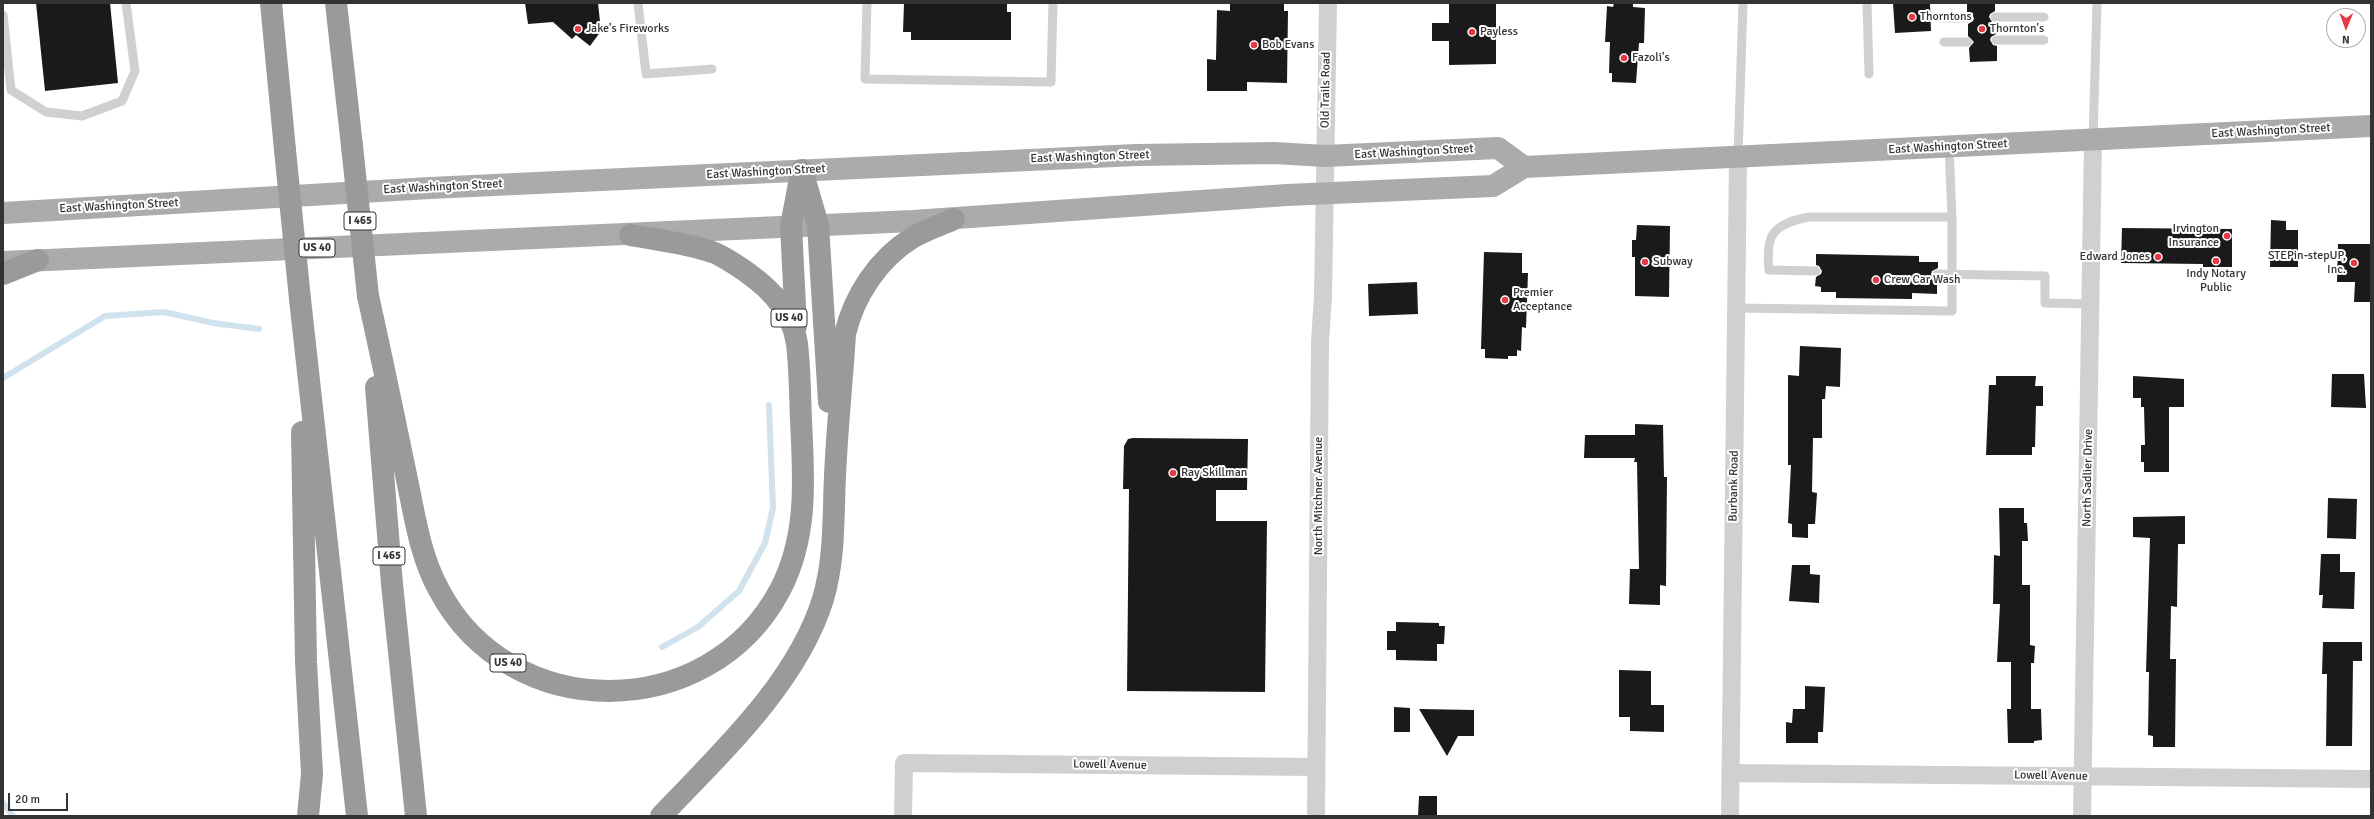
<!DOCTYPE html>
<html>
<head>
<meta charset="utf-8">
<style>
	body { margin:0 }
	#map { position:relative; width:2374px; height:819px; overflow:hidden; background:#fff; font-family:Signika,sans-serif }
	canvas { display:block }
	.frame { position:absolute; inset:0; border:4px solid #333; pointer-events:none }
	.north { position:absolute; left:2326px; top:8px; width:40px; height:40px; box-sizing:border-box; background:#fff; border:1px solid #adadad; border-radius:50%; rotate:181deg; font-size:11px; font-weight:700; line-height:16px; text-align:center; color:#333 }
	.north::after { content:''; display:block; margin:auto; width:14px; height:18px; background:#e63946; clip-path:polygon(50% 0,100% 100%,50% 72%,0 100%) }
	.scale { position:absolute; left:8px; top:793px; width:60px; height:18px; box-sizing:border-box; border:2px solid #333; border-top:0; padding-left:5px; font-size:12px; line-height:14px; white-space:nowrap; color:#333; -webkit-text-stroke:3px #fff; paint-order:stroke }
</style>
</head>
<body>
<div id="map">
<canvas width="2374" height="819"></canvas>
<div class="frame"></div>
<div class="north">N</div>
<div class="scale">20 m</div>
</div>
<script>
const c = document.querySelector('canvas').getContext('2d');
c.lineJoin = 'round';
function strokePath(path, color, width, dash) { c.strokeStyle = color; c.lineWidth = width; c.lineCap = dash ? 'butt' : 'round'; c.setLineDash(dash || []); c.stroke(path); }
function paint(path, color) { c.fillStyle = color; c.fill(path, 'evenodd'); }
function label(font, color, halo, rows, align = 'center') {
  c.font = font + ' Signika,sans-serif'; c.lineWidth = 4; c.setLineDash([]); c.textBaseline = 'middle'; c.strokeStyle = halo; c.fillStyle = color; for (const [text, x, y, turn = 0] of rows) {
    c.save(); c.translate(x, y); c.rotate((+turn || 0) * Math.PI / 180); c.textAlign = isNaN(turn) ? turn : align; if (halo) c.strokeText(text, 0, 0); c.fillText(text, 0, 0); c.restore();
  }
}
strokePath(new Path2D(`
	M3 378 105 316 164 312 213 323 259 329
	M662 647 698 627 739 591 765 543 773 508 769 405
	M3 803 13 816`), '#cfe2ee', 6);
paint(new Path2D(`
	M36 3H110L118 83 45 91Z
	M525 3H598L601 31 590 46 576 35 572 39 553 22 528 24Z
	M904 3H1007V12H1011V40H911V32H903Z
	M1230 3H1284V11H1288L1287 83 1247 82V91H1207V59L1216 60 1217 10 1230 11Z
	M1449 3H1496V64L1449 65V41H1432V23H1449Z
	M1614 3H1633V7L1645 8 1644 43H1639L1636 83 1612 82V73H1609L1610 42H1605L1607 6 1613 7Z
	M1893 3H1930L1931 31 1895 33Z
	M1967 3H1995V11L1990 14 1989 17 1992 22 1996 23V34L1991 37 1990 40 1993 45 1997 46V61L1970 62 1969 48 1974 42 1968 36V24L1973 21 1974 18 1971 13 1967 12Z
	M2271 220 2286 221V230H2298V267H2270Z
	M1637 225 1670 226 1669 297 1635 296V257H1632V240H1636Z
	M2122 228 2232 229V267H2203V264L2121 263Z
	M2338 244H2371V302H2354L2355 282H2337Z
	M1484 252 1522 253V273H1528L1526 328 1522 327 1521 351 1517 350V356H1508V359L1485 358V349H1481Z
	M1816 254 1919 256V262H1938V268L1932 271 1931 274 1934 279 1937 280V294L1912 293V299L1836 298V292H1821V287L1815 286 1816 277 1821 274 1822 271 1819 266 1816 265Z
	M1417 282 1418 314 1369 316 1368 284Z
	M1800 346 1841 348 1840 387 1826 386 1825 399H1822V438H1813L1812 492 1817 493 1815 524H1808V538L1792 537V524L1788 523 1791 465H1788V375L1799 376Z
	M2332 374H2364L2366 408 2331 407Z
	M1996 376H2036L2035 386H2043V406H2036L2035 447H2032V455H1986L1989 385H1996Z
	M2133 376 2184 379V407H2169V472H2144V462H2141V445H2145L2144 407H2141V398H2133Z
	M1635 424 1663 425 1664 477H1667L1666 586 1660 585V605L1629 604 1630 569H1639L1637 462H1634L1635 458H1584L1585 435H1635Z
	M1133 438 1248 439 1247 490H1216V521H1267L1265 692 1127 691 1129 489H1123L1124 446 1128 439Z
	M2328 498 2357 499 2356 539 2327 538Z
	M1999 508H2024V523H2027L2028 541H2022V585H2030V645L2035 646 2034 663H2031V709H2041L2042 740 2034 741V743H2008L2007 709H2011V662H1997L2000 604H1993L1994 555 2000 556Z
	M2185 516V544H2178L2177 607 2171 606 2170 659H2176L2175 747H2153V736L2148 735 2149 672H2146L2150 538 2133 537V517Z
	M2321 554H2340V572H2355L2354 609 2322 608 2323 595H2319Z
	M1792 565H1810V574L1820 575 1819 603 1789 601Z
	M1396 622 1439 623V626H1445L1444 644H1437V661L1396 660V650H1387V631H1396Z
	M2323 642H2362V661H2353L2352 746H2326L2327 674H2322Z
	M1619 670 1651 671V705H1664V732L1630 731V717H1619Z
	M1805 686 1825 687 1823 732H1818V743H1786V722L1792 723 1793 709H1805Z
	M1394 707 1410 708V732H1394Z
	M1419 709 1474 710V736H1458L1447 756Z
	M1419 796H1437V816H1418Z`), '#1a1a1a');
strokePath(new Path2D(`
	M638 3 646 74 712 69
	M867 3 865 79 1051 82 1053 3
	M1867 3 1869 74
	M3 15 11 90 46 112 82 116 122 101 135 71 126 3
	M1995 17H2044
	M1942 18H1968
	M1996 40H2044
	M1944 42H1968
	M2093 139 2097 3
	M1738 157 1743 3
	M1816 271 1769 270C1765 233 1774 224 1809 217H1952
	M1937 274 2045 276V303L2091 304
	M1736 308 1952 311V217L1949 147`), '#d0d0d0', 9);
strokePath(new Path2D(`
	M1730 773 2371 779
	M903 816 904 763 1316 767
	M1316 816 1320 342 1323 296 1328 3
	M1730 816 1738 157
	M2082 816 2093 140`), '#d0d0d0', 18);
strokePath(new Path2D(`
	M3 213 430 188 1136 155 1274 153 1325 156 1498 148 1524 167
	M3 262 913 221 1287 195 1493 186 1524 167 2371 126`), '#ababab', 22);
strokePath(new Path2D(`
	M271 3 285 150
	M336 3 352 146
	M802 170 818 225 829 402
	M3 274 38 260
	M368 296C381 354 393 412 405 470 414 511 419 554 439 590 510 725 709 724 780 590 808 537 804 479 801 421 800 396 800 369 797 344 792 306 763 282 733 263 726 259 719 254 712 252 686 243 657 240 630 235
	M300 299 357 816
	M796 326 791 226 801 173
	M376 387 392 584 416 816
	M302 432 306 662 312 774 308 816
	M661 816C720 754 797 683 823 599 835 558 833 519 835 476 837 429 842 382 845 334 854 296 878 259 912 238 925 230 941 225 954 219`), '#9a9a9a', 22);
strokePath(new Path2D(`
	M352 146 368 296
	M285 150 300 299`), '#9a9a9a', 22);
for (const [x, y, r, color] of [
	[1912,17,4,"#e63946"],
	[578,29,4,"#e63946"],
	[1982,29,4,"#e63946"],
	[1472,32,4,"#e63946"],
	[1254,45,4,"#e63946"],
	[1624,58,4,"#e63946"],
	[2227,236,4,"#e63946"],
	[2158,257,4,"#e63946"],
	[2216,261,4,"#e63946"],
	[1645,262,4,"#e63946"],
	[2354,263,4,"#e63946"],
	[1876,280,4,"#e63946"],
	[1505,300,4,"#e63946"],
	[1173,473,4,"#e63946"]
]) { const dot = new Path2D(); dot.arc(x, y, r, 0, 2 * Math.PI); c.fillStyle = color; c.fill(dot); strokePath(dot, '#fff', 1.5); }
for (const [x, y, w] of [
	[360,221,32],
	[317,248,36],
	[789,318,36],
	[389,556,32],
	[508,663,36]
]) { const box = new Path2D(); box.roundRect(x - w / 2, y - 9, w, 18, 3); c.fillStyle = '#fff'; c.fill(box); strokePath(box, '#333', 1); }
label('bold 11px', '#333', null, [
	["I 465",360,221],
	["US 40",317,248],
	["US 40",789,318],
	["I 465",389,556],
	["US 40",508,663]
]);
label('12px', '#333', '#fff', [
	["Thorntons",1920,17],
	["Jake's Fireworks",586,29],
	["Thornton's",1990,29],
	["Payless",1480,32],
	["Bob Evans",1262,45],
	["Fazoli's",1632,58],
	["Irvington",2219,229,"right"],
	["Insurance",2219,243,"right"],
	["STEPin-stepUP,",2346,256,"right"],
	["Inc.",2346,270,"right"],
	["Edward Jones",2150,257,"right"],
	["Subway",1653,262],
	["Indy Notary",2216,274,"center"],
	["Public",2216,288,"center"],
	["Crew Car Wash",1884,280],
	["Premier",1513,293],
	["Acceptance",1513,307],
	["Ray Skillman",1181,473]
], 'left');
label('12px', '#333', '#fff', [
	["Old Trails Road",1326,90,-89],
	["East Washington Street",2271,131,-3],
	["East Washington Street",1948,147,-3],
	["East Washington Street",1414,152,-3],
	["East Washington Street",1090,157,-2],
	["East Washington Street",766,172,-3],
	["East Washington Street",443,187,-3],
	["East Washington Street",119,206,-3],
	["North Sadlier Drive",2088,478,-89],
	["Burbank Road",1734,486,-89],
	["North Mitchner Avenue",1319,496,-90],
	["Lowell Avenue",1110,765,1],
	["Lowell Avenue",2051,776,1]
]);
</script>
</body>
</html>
